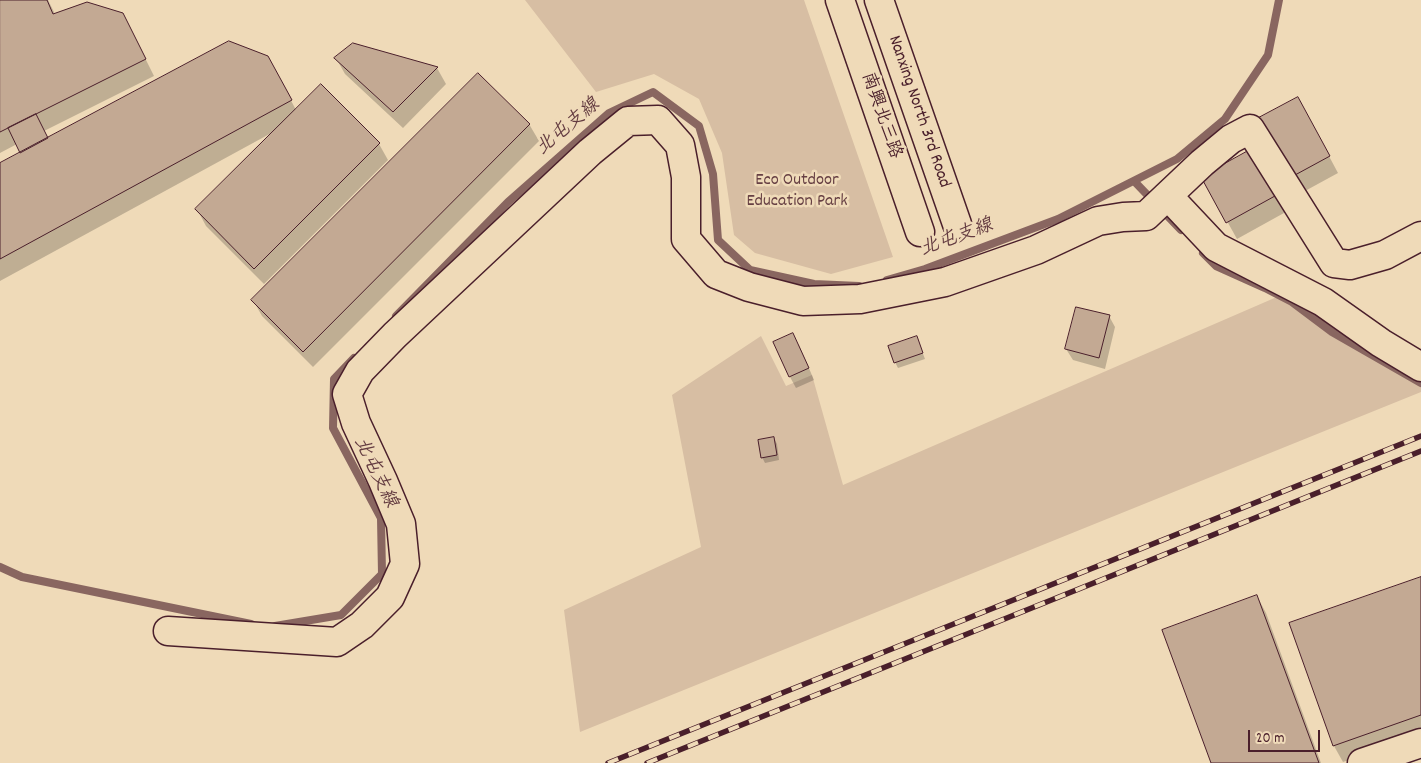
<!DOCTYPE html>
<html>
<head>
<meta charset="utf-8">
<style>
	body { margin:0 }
	#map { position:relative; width:1421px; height:763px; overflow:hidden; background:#efdab8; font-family:Dekko,sans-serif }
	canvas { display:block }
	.scale { position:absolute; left:1248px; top:730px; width:72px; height:22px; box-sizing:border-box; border:2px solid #4a1f2b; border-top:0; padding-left:6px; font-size:15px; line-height:18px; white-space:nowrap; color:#4a1f2b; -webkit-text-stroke:4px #efdab8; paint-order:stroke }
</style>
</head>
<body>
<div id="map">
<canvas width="1421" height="763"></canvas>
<div class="scale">20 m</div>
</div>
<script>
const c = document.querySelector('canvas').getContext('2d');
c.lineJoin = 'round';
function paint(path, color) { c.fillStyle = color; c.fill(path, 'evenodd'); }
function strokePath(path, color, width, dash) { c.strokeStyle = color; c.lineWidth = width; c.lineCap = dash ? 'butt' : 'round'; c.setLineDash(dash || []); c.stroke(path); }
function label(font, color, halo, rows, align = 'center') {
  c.font = font + ' Dekko,"LXGW WenKai TC",sans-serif'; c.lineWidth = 5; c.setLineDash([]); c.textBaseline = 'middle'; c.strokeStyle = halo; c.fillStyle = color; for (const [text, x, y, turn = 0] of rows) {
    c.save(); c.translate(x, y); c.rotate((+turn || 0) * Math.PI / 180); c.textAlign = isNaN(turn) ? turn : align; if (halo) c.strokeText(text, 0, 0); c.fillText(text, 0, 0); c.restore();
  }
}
paint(new Path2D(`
	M525 0H804L893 257 831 274 755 253 734 235 722 153 699 99 654 74 596 92Z
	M1286 293 1421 387V392L580 732 564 610 701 547 672 395 761 336 786 386 812 375 843 485Z`), '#d7bea3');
paint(new Path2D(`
	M0 0H48L55 14H123L154 76 44 131 48 139 277 74 296 110 379 144 388 160 264 284 206 226 197 209 275 131 0 281V165L22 154 17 144 0 153Z
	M336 58 437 68 446 84 403 128 345 74Z
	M1307 115 1338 173 1294 197 1285 181Z
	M529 124 539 141 313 367 262 316 253 300Z
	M1259 147 1293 208 1237 239 1203 178Z
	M1109 316 1115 327 1105 369 1073 360 1066 349Z
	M917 338 925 359 898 368 895 362Z
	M775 342 799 345 814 380 796 388 790 377Z
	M774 438 777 444 779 460 765 463 762 457Z
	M1421 578V735L1343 762 1334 746Z
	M1257 596 1266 613 1321 763H1212Z`), '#0003');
strokePath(new Path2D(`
	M1134 181 1181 230
	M1203 253 1216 266 1265 288 1292 302 1332 332 1421 383
	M887 280 925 269 1058 219 1177 159 1225 119 1268 55 1279 0
	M396 316 508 202 609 113 653 92 699 126 713 174 718 240 750 270 814 284 859 286
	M0 567 22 577 251 624
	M275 626 341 615 382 574 381 518 333 428 334 379 354 358`), '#896660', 8);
const building = new Path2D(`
	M0 0H47L53 14 87 2 123 13 146 59 0 132Z
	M229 41 268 56 292 100 0 259V163Z
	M353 43 438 67 393 112 334 58Z
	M478 73 530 124 303 352 251 300Z
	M321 84 380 143 254 269 195 209Z
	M1298 97 1330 156 1284 181 1251 122Z
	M36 114 48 138 20 153 8 128Z
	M1259 145 1284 191 1226 223 1201 177Z
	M1076 307 1110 315 1099 358 1065 349Z
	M793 333 809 368 789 377 773 342Z
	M917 336 923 353 894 363 888 346Z
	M774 437 777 455 761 458 758 440Z
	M1421 577V715L1333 746 1289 623Z
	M1257 595 1319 763H1211L1162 630Z`);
paint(building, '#c3a993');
strokePath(building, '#4a1f2b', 1);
const minor = new Path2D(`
	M840 0 920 232
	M879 0 957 224
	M1168 196 1216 247 1323 302 1381 343 1421 367
	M168 631 337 642 362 625 390 597 405 564 401 524 383 481 356 423 347 394 360 371 395 335 590 152 628 121 658 120 680 145 686 177V239L716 274 749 287 803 301 860 299 945 282 1036 250 1098 221 1123 217 1146 216 1202 163 1231 139 1250 129 1334 263 1350 265 1385 255 1421 236
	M1362 763 1421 743`);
strokePath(minor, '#4a1f2b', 31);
strokePath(minor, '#efdab8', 28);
const rail = new Path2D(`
	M608 763 1421 436
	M647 763 1421 451`);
strokePath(rail, '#4a1f2b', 5.5);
strokePath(rail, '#efdab8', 4, [11]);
label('18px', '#4a1f2b', '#efdab8', [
	["Nanxing North 3rd Road",918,112,71],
	["南興北三路",880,116,71]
]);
label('18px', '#663f43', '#efdab8', [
	["Eco Outdoor",797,182],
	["Education Park",797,203]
]);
label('italic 19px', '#643c41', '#efdab8', [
	["北屯支線",569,128,-40],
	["北屯支線",957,239,-20],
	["北屯支線",374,473,64]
]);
</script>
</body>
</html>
